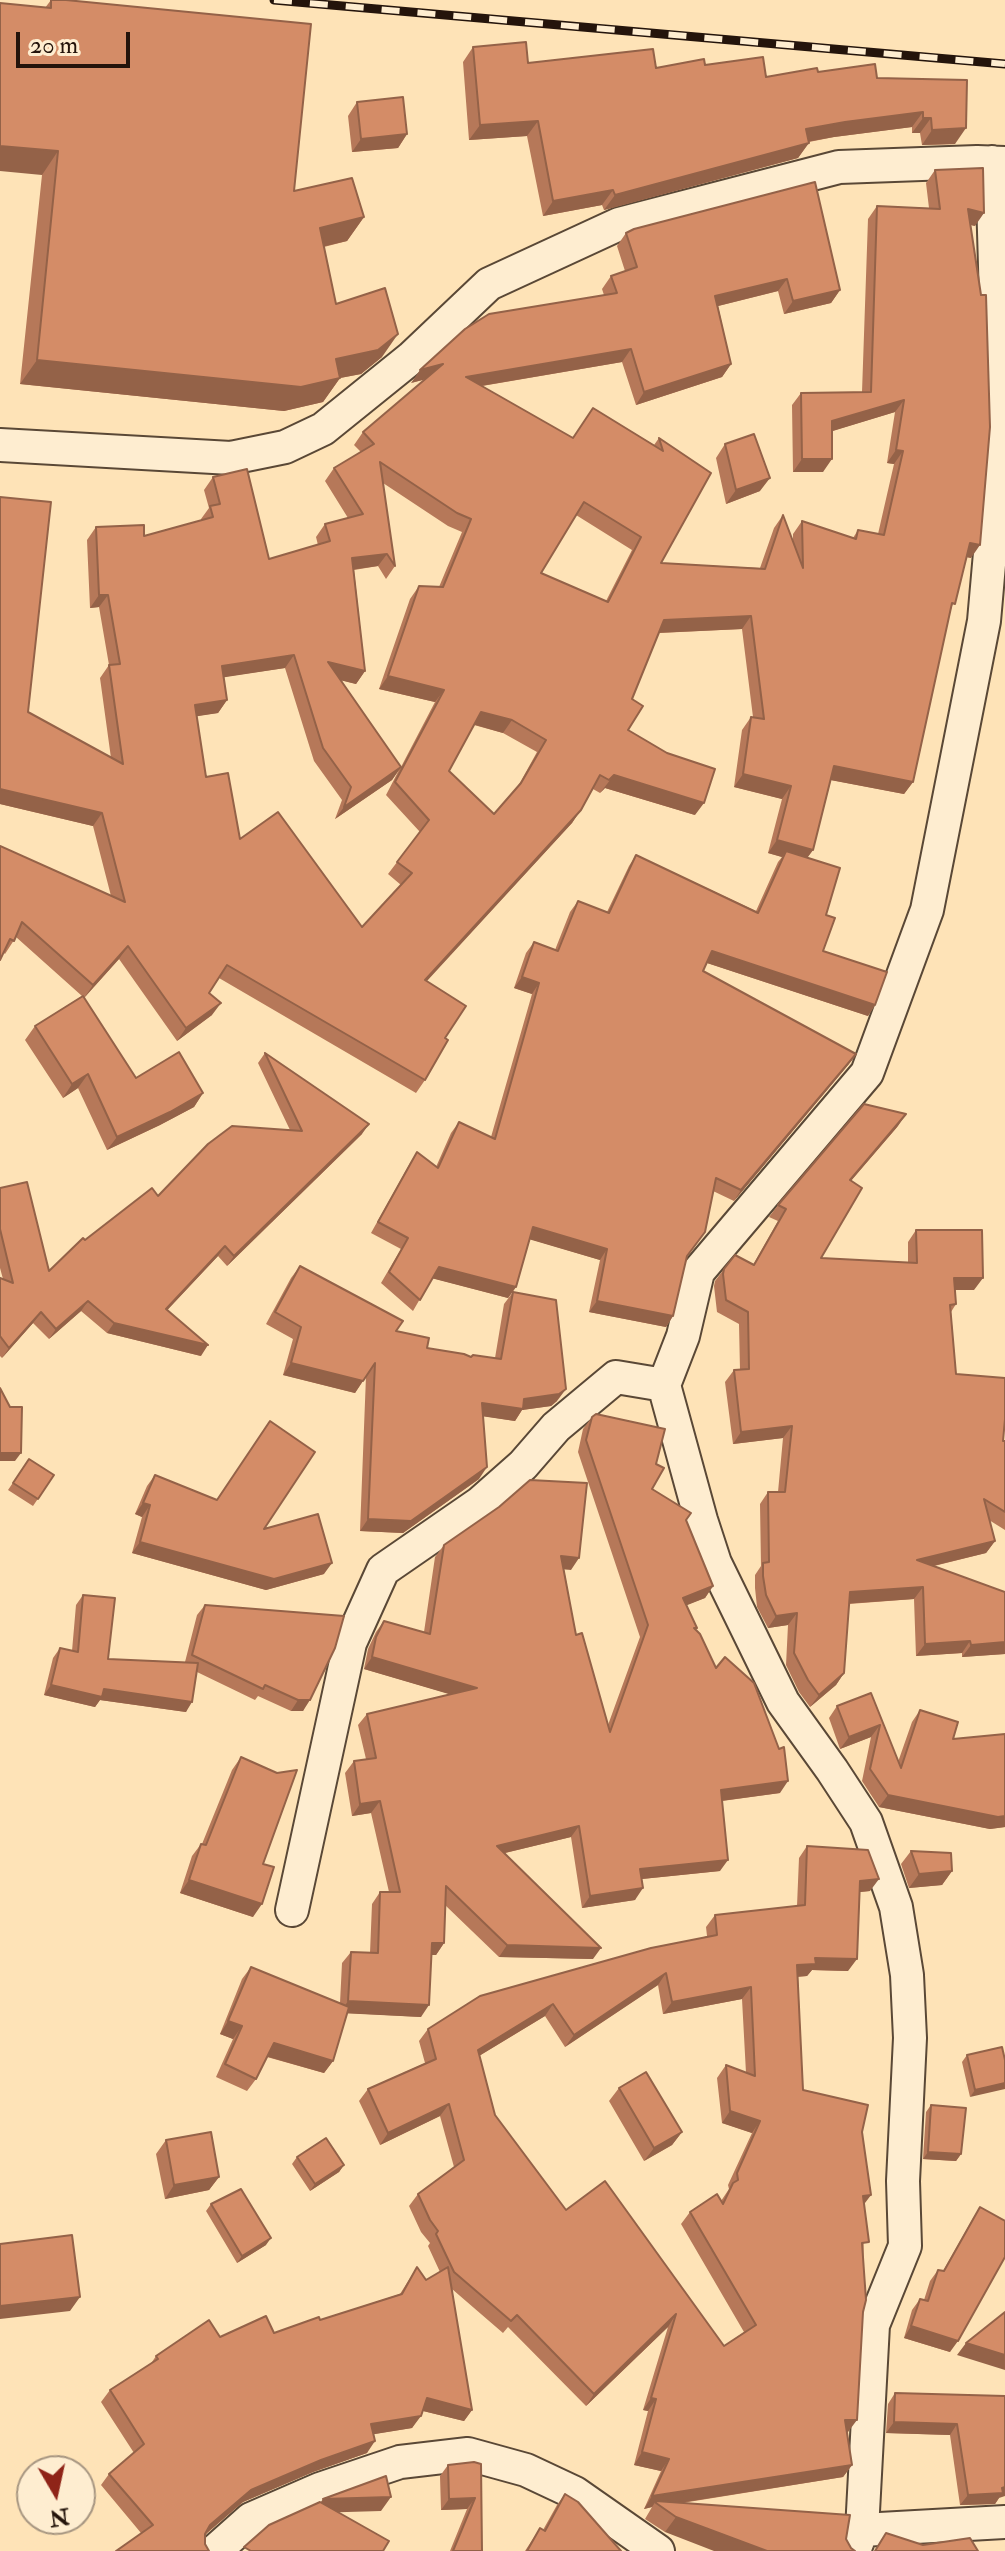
<!DOCTYPE html>
<html>
<head>
<meta charset="utf-8">
<style>
	body { margin:0 }
	#map { position:relative; width:1005px; height:2551px; overflow:hidden; background:#fee3b7; font-family:"IM FELL Double Pica",serif }
	canvas { display:block }
	.north { position:absolute; left:16px; top:2455px; width:80px; height:80px; box-sizing:border-box; background:#feedd0; border:2px solid #a79681; border-radius:50%; rotate:171deg; font-size:22px; font-weight:700; line-height:32px; text-align:center; color:#24140b }
	.north::after { content:''; display:block; margin:auto; width:28px; height:36px; background:#8f2418; clip-path:polygon(50% 0,100% 100%,50% 72%,0 100%) }
	.scale { position:absolute; left:16px; top:32px; width:114px; height:36px; box-sizing:border-box; border:4px solid #24140b; border-top:0; padding-left:10px; font-size:24px; line-height:28px; white-space:nowrap; color:#24140b; -webkit-text-stroke:6px #feedd0; paint-order:stroke }
</style>
</head>
<body>
<div id="map">
<canvas width="1005" height="2551"></canvas>
<div class="north">N</div>
<div class="scale">20 m</div>
</div>
<script>
const c = document.querySelector('canvas').getContext('2d');
c.lineJoin = 'round';
function strokePath(path, color, width, dash) { c.strokeStyle = color; c.lineWidth = width; c.lineCap = dash ? 'butt' : 'round'; c.setLineDash(dash || []); c.stroke(path); }
function paint(path, color) { c.fillStyle = color; c.fill(path, 'evenodd'); }
const minor = new Path2D(`
	M0 445 231 458 285 447 323 429 411 358 489 284 619 224 839 167 977 162 1005 163
	M292 1910 350 1643 383 1570 480 1503 523 1465 556 1427 616 1377 664 1385
	M862 2530 1005 2522
	M215 2551 251 2519 320 2489 400 2462 468 2454 526 2470 575 2493 658 2551
	M854 2551 862 2530 873 2325 905 2246 903 2181 910 2038 907 1975 896 1907 866 1822 832 1770 783 1702 715 1563 701 1520 664 1385 683 1336 698 1272 867 1073 927 910 984 621 1000 440 992 162`);
strokePath(minor, '#5a4836', 36);
strokePath(minor, '#feedd0', 32);
const rail = new Path2D(`
	M274 0 1005 64`);
strokePath(rail, '#24140b', 9);
strokePath(rail, '#feedd0', 6, [18]);
paint(new Path2D(`
	M51 0H66L294 191 364 217 347 241 324 247 336 304 382 357 361 374 340 378 323 402 284 411 20 384 42 175 45 8Z
	M473 47 528 63 656 68 705 65 766 77 818 72 877 78 967 80 955 144 922 145 920 133H912V127L834 137 809 142 798 158 604 210 602 205 543 216 527 136 469 140 463 62Z
	M357 102 407 134 398 148 352 152 348 116Z
	M935 170 975 226 971 225V558L967 557 950 613 913 782 904 794 831 780 813 850 807 858 826 915 823 951 875 1005 868 1016 707 963 703 971 856 1054 848 1065 734 1201 713 1191 687 1257 673 1316 666 1327 589 1312 600 1260 530 1239 516 1287 508 1298 432 1278 413 1311 381 1283 401 1249 371 1233 410 1163 417 1152 436 1167 451 1133 459 1122 491 1137 532 994 514 988 526 953 534 942 555 950 570 912 578 901 607 912 629 866 636 855 756 911 778 862 782 857 768 853 782 799 734 787 742 730 751 717H753L742 629 659 633 632 699 628 730 695 815 605 788 600 793 593 789 572 823 426 981 445 1038 425 1080 416 1093 219 978 209 993 212 1015 177 1041 119 959 84 998 136 1078 203 1093 194 1107 160 1125 107 1150 78 1088 63 1098 25 1040 35 1026 82 996 16 937 5 954 4 953 0 846 111 896 93 826 0 804V497L28 712 111 758 100 678 109 665 99 607 90 608 87 540 96 527 144 536 201 520V519L209 508 204 490 213 477 269 559 318 545 316 537 325 524 348 518 325 481 334 468 361 452 354 445 363 432 426 379 411 383 604 295 602 289 611 276 625 271 617 246 626 233 840 290 831 303 784 314 778 291 718 306 731 364 722 377 636 405 622 362 482 386 573 438 593 408 654 445 659 438 711 473 661 563 760 568 774 528 783 515 793 543V534L802 521 853 538 858 530 878 534 894 464 887 463 895 412 832 431 823 472H793L792 405 801 393 862 392 868 219 877 206 929 208 926 183ZM383 483 448 526 462 532 439 587 419 586 410 599 379 689 435 702 401 767 341 680 356 684 365 671 354 570 378 566 386 579 395 566ZM576 515 632 550 606 601 541 573ZM285 668 314 761 342 800 335 819 392 780 399 770 386 795 420 832 388 874 401 885 362 927 240 839 206 777 196 716 218 713 227 700 223 677ZM474 725 503 733 537 752 517 788 494 814 449 771Z
	M725 444 760 491 726 504 716 458Z
	M265 1053 362 1134 227 1266 218 1256 167 1310 201 1356 107 1333 81 1311 49 1339 33 1323 2 1358 0 1356V1278L3 1279 0 1268V1188L49 1271 85 1240 158 1196 290 1130 258 1063Z
	M898 1126 851 1181 821 1258 908 1263V1242L916 1230 974 1290H955L956 1304 951 1312 956 1374 1003 1441H1005V1530L989 1520 995 1541 986 1553 934 1566 1005 1654 962 1657V1653L916 1656 914 1599 849 1604 844 1673 836 1685 810 1707 799 1692 786 1665 788 1625 768 1628 757 1607 755 1588V1575L761 1566 760 1504 768 1492H778L783 1438 733 1444 725 1382 734 1370H740L739 1324 717 1312 714 1286 715 1281 724 1269 753 1265 778 1221 769 1217 778 1205Z
	M300 1266 396 1331 427 1348 471 1357 495 1358 504 1304 513 1292 557 1401 551 1406 522 1410 515 1421 483 1416 479 1479 403 1533 360 1531 366 1376 355 1393 283 1375 293 1339 266 1324 291 1278Z
	M592 1417 656 1464 652 1489 686 1520 713 1586 705 1598 686 1605 695 1630 780 1793 722 1801 720 1871 642 1879 635 1900 582 1908 571 1837 505 1853 593 1959 499 1957 445 1905 444 1943 436 1955H431L421 2017 347 2013 333 2061 324 2073 267 2057 256 2079 247 2091 216 2077 233 2039 220 2034 242 1979 251 1967 340 2003 342 1963 351 1952 370 1953 372 1904 380 1892H389L371 1813 352 1816 345 1773 354 1761 366 1759 358 1725 367 1714 450 1694 364 1669 368 1649 376 1632 384 1621 424 1632 435 1557 444 1545 571 1570 564 1569 576 1635 608 1725 640 1637 578 1452 583 1429Z
	M29 1459 54 1475 33 1506 8 1490Z
	M155 1475 264 1529 324 1574 266 1590 132 1553 142 1517 135 1514 147 1486Z
	M83 1595 108 1659 185 1662 197 1615 205 1605 344 1616 303 1711H291L258 1696 255 1700 197 1672 186 1712 100 1700 95 1707 44 1695 53 1658 60 1648 72 1651 76 1605Z
	M871 1693 898 1762 912 1722 920 1710 953 1739 1005 1734V1827L990 1829 879 1807 862 1781 871 1737 840 1749 829 1718 837 1706Z
	M241 1757 263 1864 253 1917 180 1893 192 1856 201 1844H202L232 1770Z
	M807 1846 870 1891 859 1892 848 1971 812 1970 807 1976 798 1977 803 2090 862 2132 864 2204 863 2312 848 2432H847L852 2465 843 2477 682 2503 850 2515 665 2532 645 2519 652 2507 644 2509 661 2471 634 2465 648 2411 643 2410 668 2327 586 2406 508 2327 503 2333 452 2289 472 2410 464 2421 423 2411 412 2428 374 2434 367 2453 313 2472 243 2502 205 2535V2544L141 2533 101 2485 109 2474 134 2453 101 2402 110 2390 150 2365 156 2356 220 2337 274 2333 320 2320 400 2294 417 2267 426 2280 440 2272 428 2246 430 2243 421 2232 409 2206 418 2194 454 2167 440 2116 380 2145 359 2101 368 2089 425 2063 419 2041 428 2029 707 1936 706 1927 715 1915 797 1906 799 1858ZM658 1985 663 2014 742 1999 746 2073 726 2065 717 2078 722 2123 752 2133 728 2185 729 2189 721 2201 690 2212 681 2224 744 2332 724 2346 566 2210 495 2115 479 2056 545 2016 565 2047Z
	M911 1851 952 1871 942 1885 909 1888 901 1864Z
	M967 2055 1005 2060 970 2097 962 2062Z
	M619 2088 682 2132 672 2145 644 2161 609 2101Z
	M931 2105 961 2154 956 2161 923 2159 926 2112Z
	M166 2140 219 2177 209 2190 165 2199 156 2154Z
	M297 2157 344 2165 339 2172 310 2191 292 2164Z
	M211 2204 266 2245 237 2263 206 2211Z
	M980 2207 950 2352 904 2338 912 2310 920 2299 924 2300 930 2281 938 2270 943 2271 973 2218Z
	M895 2393 1005 2396 999 2498 995 2504 960 2505 950 2435 886 2433 888 2404Z
	M474 2462 482 2551H450L467 2509 441 2510 440 2476 448 2465Z
	M565 2494 621 2551H525L540 2528 543 2530 557 2505Z`), '#b67859');
paint(new Path2D(`
	M923 112 912 127 834 137 795 144 806 129 845 122Z
	M923 118H931L920 133H912Z
	M538 121 527 136 469 140 480 125Z
	M966 128 955 144 922 145 932 130Z
	M407 134 398 148 352 152 361 139Z
	M809 143 798 158 604 210 615 195Z
	M0 146 58 151 42 175 0 171Z
	M613 190 602 205 543 216 553 201Z
	M968 209 984 213 975 226 959 222Z
	M364 217 347 241 304 251 320 228Z
	M787 279 778 291 706 309 715 296Z
	M840 290 831 303 784 314 793 301Z
	M398 334 382 357 361 374 340 378 323 402 284 411 20 384 37 360 336 359Z
	M631 349 622 362 457 390 466 377Z
	M443 364 434 377 411 383 420 370Z
	M731 364 722 377 636 405 644 392Z
	M904 400 895 412 823 434 832 421Z
	M896 450 903 451 894 464 887 463Z
	M802 459H832L823 472H793Z
	M770 478 760 491 726 504 736 490Z
	M970 543 980 545 971 558 961 556Z
	M387 554 378 566 343 571 352 558Z
	M99 595H108L99 607 90 608Z
	M751 616 742 629 655 633 664 620Z
	M294 655 285 668 213 679 222 666Z
	M328 662 365 671 356 684 319 675Z
	M388 676 444 690 435 702 379 689Z
	M227 700 218 713 186 718 195 705Z
	M481 712 512 720 503 733 472 724Z
	M834 766 913 782 904 794 825 779Z
	M401 767 392 780 335 819 344 807Z
	M743 774 791 786 782 799 734 787Z
	M614 775 704 803 695 815 605 788 600 793Z
	M0 789 102 813 93 826 0 804Z
	M581 810 572 823 416 993 425 980Z
	M777 840 813 850 804 862 786 851 782 857 768 853Z
	M128 946 119 959 84 998 93 985Z
	M712 951 875 1005 868 1016 704 962Z
	M522 977 539 983 532 994 514 988Z
	M221 1003 212 1015 177 1041 186 1028Z
	M856 1054 848 1065 734 1201 741 1190Z
	M88 1074 78 1088 63 1098 72 1084Z
	M203 1093 194 1107 160 1125 107 1150 117 1137Z
	M906 1114 898 1126 841 1192 850 1180Z
	M369 1124 362 1134 227 1266 234 1256Z
	M533 1227 607 1249 600 1260 525 1238Z
	M225 1246 218 1256 159 1319 166 1309Z
	M439 1267 516 1287 508 1298 431 1278Z
	M954 1278H983L974 1290H946Z
	M88 1301 81 1311 49 1339 56 1329Z
	M597 1301 673 1316 666 1327 589 1312Z
	M41 1312 33 1323 2 1358 9 1348Z
	M114 1323 208 1345 201 1356 107 1333Z
	M291 1363 363 1381 355 1393 283 1375Z
	M566 1389 557 1401 551 1406 522 1410 515 1421 474 1415 482 1403 524 1399Z
	M792 1426 783 1438 733 1444 741 1432Z
	M0 1453H21L15 1461H0Z
	M487 1467 479 1479 403 1533 360 1531 368 1519Z
	M143 1503 150 1505 142 1517 135 1514Z
	M995 1541 986 1553 908 1572 917 1560Z
	M140 1542 332 1563 324 1574 266 1590 132 1553Z
	M561 1556 579 1558 571 1570 553 1568Z
	M713 1586 705 1598 675 1610 683 1598Z
	M923 1587 914 1599 842 1604 850 1592Z
	M797 1613 788 1625 768 1628 776 1616Z
	M970 1641 962 1653 916 1656 925 1644Z
	M1005 1642V1654L962 1657 971 1645Z
	M372 1657 477 1688 469 1700 364 1669Z
	M844 1673 836 1685 810 1707 819 1695Z
	M51 1685 104 1689 192 1702 186 1712 100 1700 95 1707 44 1695Z
	M298 1700H310L303 1711H291Z
	M880 1725 871 1737 840 1749 849 1737Z
	M788 1781 780 1793 713 1802 721 1790Z
	M888 1795 1005 1816V1827L990 1829 879 1807Z
	M380 1801 371 1813 352 1816 360 1804Z
	M579 1826 571 1837 488 1857 497 1846Z
	M728 1860 720 1871 632 1880 640 1869Z
	M952 1871 942 1885 909 1888 919 1874Z
	M879 1879 870 1891 851 1893 860 1881Z
	M189 1880 262 1904 253 1917 180 1893Z
	M643 1888 635 1900 582 1908 590 1896Z
	M432 1943H444L436 1955H424Z
	M507 1945 601 1948 593 1959 499 1957Z
	M815 1958 857 1959 848 1971 812 1970 807 1976 789 1977 797 1965Z
	M666 1973 658 1985 565 2047 574 2035Z
	M751 1987 742 1999 663 2014 672 2002Z
	M348 2001 429 2005 421 2017 340 2013Z
	M553 2004 545 2016 469 2062 478 2050Z
	M228 2021 242 2026 233 2039 220 2034Z
	M274 2043 333 2061 324 2073 265 2056Z
	M1005 2083V2089L970 2097 975 2090Z
	M449 2104 440 2116 380 2145 388 2133Z
	M730 2111 760 2121 752 2133 722 2123Z
	M682 2132 672 2145 644 2161 654 2148Z
	M928 2152 961 2154 956 2161 923 2159Z
	M344 2165 339 2172 310 2191 315 2184Z
	M219 2177 209 2190 165 2199 174 2185Z
	M871 2195 862 2207 863 2196Z
	M271 2238 266 2245 237 2263 242 2256Z
	M80 2297 70 2311 0 2319V2306Z
	M676 2314 668 2327 586 2406 594 2394Z
	M911 2326 958 2341 950 2352 904 2338Z
	M966 2343 1005 2355V2370L957 2355Z
	M427 2398 472 2410 464 2421 419 2410Z
	M651 2398 656 2399 648 2411 643 2410Z
	M421 2416 412 2428 363 2436 371 2424Z
	M845 2420H857L848 2432H836Z
	M894 2422 957 2424 950 2435 886 2433Z
	M375 2441 367 2453 313 2472 243 2502 202 2537 210 2525 251 2490 321 2460Z
	M642 2452 669 2459 661 2471 634 2465Z
	M852 2465 843 2477 660 2506 656 2501 652 2507 644 2509 652 2496Z
	M1005 2487V2496L999 2498 995 2504 960 2505 968 2495Z
	M391 2497 381 2511 313 2513 323 2499Z
	M475 2498 467 2509 441 2510 449 2499Z
	M676 2517 767 2551H714L665 2532Z`), '#946248');
const building = new Path2D(`
	M51 0H66L311 24 294 191 352 178 364 217 320 228 336 304 385 288 398 334 378 350 336 359 340 378 301 387 37 360 58 151 0 146V3L51 8Z
	M526 42 528 63 653 49 656 68 704 59 705 65 763 57 766 77 817 68 818 72 875 64 877 78 967 80 966 128 932 130 931 118H923V112L845 122 806 129 809 143 615 195 613 190 553 201 538 121 480 125 473 47Z
	M403 97 407 134 361 139 357 102Z
	M983 168 984 213 968 209 981 295H986L990 427 980 545 970 543 955 604 952 603 913 782 834 766 813 850 777 840 791 786 743 774 751 717 764 719 751 616 664 620 632 699 643 706 628 730 667 753 715 769 704 803 614 775 609 780 600 775 581 810 425 980 466 1006 445 1038 448 1040 425 1080 227 965 209 993 221 1003 186 1028 128 946 93 985 22 922 14 941 10 939 0 960V846L125 902 102 813 0 789V497L51 502 28 712 123 764 109 665 120 664 108 595H99L96 527 144 525V536L213 517 210 506 220 504 213 477 247 469 269 559 330 541 325 524 363 514 334 468 374 444 363 432 443 364 420 370 465 329 489 314 617 293 611 276 637 267 626 233 634 229 815 182 840 290 793 301 787 279 715 296 731 364 644 392 631 349 466 377 573 438 593 408 663 451 659 438 711 473 661 563 765 569 783 515 803 568 802 521 856 539 858 530 884 535 903 451 896 450 904 400 832 421V459H802L801 393 871 392 877 206 940 209 935 170ZM380 462 457 513 471 519 443 587 419 586 388 676 444 690 395 782 429 820 397 862 412 873 362 927 278 812 240 839 228 773 206 777 195 705 227 700 222 666 294 655 323 748 351 787 344 807 401 767 328 662 365 671 352 558 387 554 395 566ZM584 502 641 537 608 602 541 573ZM481 712 512 720 546 740 521 783 494 814 449 771Z
	M754 434 770 478 736 490 725 444Z
	M786 851 840 868 826 915 835 918 823 951 887 972 875 1005 712 951 703 971 856 1054 741 1190 716 1178 705 1232 687 1256 673 1316 597 1301 607 1249 533 1227 516 1287 439 1267 420 1300 389 1272 408 1238 378 1222 417 1152 438 1168 459 1122 495 1139 539 983 522 977 534 942 558 951 578 901 609 913 636 855 758 913Z
	M83 996 136 1078 179 1052 203 1093 170 1112 117 1137 88 1074 72 1084 35 1026Z
	M265 1053 369 1124 234 1256 225 1246 166 1309 208 1345 114 1323 88 1301 56 1329 41 1312 9 1348 0 1336V1278L13 1283 0 1229V1188L27 1182 49 1271 83 1238 85 1240 152 1188 158 1196 208 1144 232 1126 302 1131Z
	M864 1104 906 1114 850 1180 862 1188 821 1258 917 1263 916 1230H982L983 1278H954L956 1304 950 1305 956 1374 1005 1378V1419L1003 1441H1005V1512L984 1499 995 1541 917 1560 1005 1592V1642L971 1645 970 1641 925 1644 923 1587 850 1592 844 1673 819 1695 808 1680 794 1653 797 1613 776 1616 766 1595 763 1576V1563L769 1562 768 1492H785L792 1426 741 1432 734 1370 749 1369 748 1312 726 1300 723 1274 724 1269 735 1255 754 1265 786 1209 778 1205Z
	M300 1266 403 1321 396 1331 429 1338 427 1348 464 1354 471 1357 473 1355 501 1359 513 1292 556 1300 566 1389 559 1394 524 1399 523 1409 482 1403 487 1467 411 1521 368 1519 375 1363 363 1381 291 1363 301 1327 275 1312Z
	M0 1388 10 1407H22L21 1453H0Z
	M596 1414 665 1429 656 1464 664 1468 652 1489 691 1513 686 1520 713 1586 683 1598 697 1628H694L700 1634 716 1668 725 1657 754 1683 779 1749 784 1747 788 1781 721 1790 728 1860 640 1869 643 1888 590 1896 579 1826 497 1846 601 1948 507 1945 446 1886 444 1943H432L429 2005 348 2001 351 1952 378 1953 380 1892H400L380 1801 360 1804 354 1761 376 1758 367 1714 477 1688 372 1657 376 1637 384 1621 430 1634 444 1545 499 1507 530 1480 587 1483 579 1558 561 1556 576 1635 582 1633 610 1732 648 1625 586 1440 592 1417Z
	M270 1421 315 1452 264 1529 318 1514 332 1563 274 1579 140 1542 150 1505 143 1503 155 1475 217 1500Z
	M29 1459 54 1475 38 1499 13 1483Z
	M83 1595 115 1598 108 1659 198 1663 192 1702 104 1689 102 1697 51 1685 60 1648 78 1652Z
	M205 1605 344 1616 335 1648 310 1700H298L265 1685 263 1689 192 1655Z
	M871 1693 901 1768 920 1710 958 1722 953 1739 1005 1734V1816L998 1817 888 1795 870 1769 880 1725 849 1737 837 1706Z
	M241 1757 277 1773 297 1770 263 1864 274 1867 262 1904 189 1880 201 1844 206 1845Z
	M807 1846 868 1850 879 1879 860 1881 857 1959 815 1958 816 1964 797 1965 803 2090 868 2105 862 2132 871 2195 863 2196 869 2242 862 2243 866 2300 863 2312 857 2420H845L852 2465 652 2496 669 2459 642 2452 656 2399 651 2398 676 2314 594 2394 517 2315 511 2321 454 2272 436 2234 438 2231 430 2220 418 2194 464 2160 449 2104 388 2133 368 2089 436 2059 428 2029 480 1996 651 1948 717 1935 715 1915 805 1905ZM666 1973 672 2002 751 1987 755 2076 726 2065 730 2111 760 2121 737 2173 738 2180 733 2183 723 2204 717 2194 690 2212 756 2325 724 2346 605 2181 566 2210 495 2115 478 2050 553 2004 574 2035Z
	M911 1851 951 1853 952 1871 919 1874Z
	M251 1967 349 2007 333 2061 274 2043 256 2079 225 2064 242 2026 228 2021Z
	M1002 2047 1005 2060V2083L975 2090 967 2055Z
	M646 2072 682 2132 654 2148 619 2088Z
	M931 2105 966 2108 961 2154 928 2152Z
	M211 2132 219 2177 174 2185 166 2140Z
	M326 2138 344 2165 315 2184 297 2157Z
	M241 2189 271 2238 242 2256 211 2204Z
	M980 2207 1005 2221V2257L958 2341 911 2326 920 2299 928 2301 938 2270 944 2271Z
	M72 2235 80 2297 0 2306V2244Z
	M417 2267 426 2280 448 2267 472 2410 427 2398 421 2416 371 2424 375 2441 321 2460 251 2490 210 2525 205 2534V2544L209 2551H116L153 2525 109 2474 144 2444 110 2390 158 2359 156 2356 209 2320 220 2337 266 2316 274 2333 319 2317 320 2320 402 2294Z
	M1005 2312V2355L966 2343Z
	M895 2393 1005 2396V2487L1002 2488 1003 2493 968 2495 957 2424 894 2422Z
	M474 2462 481 2464 482 2551H453L475 2498 449 2499 448 2465Z
	M386 2476 391 2497 323 2499Z
	M565 2494 578 2502 621 2551H527L540 2528 545 2531Z
	M656 2501 850 2515 846 2539 851 2548 855 2551H767L676 2517 656 2503Z
	M320 2502 389 2541 383 2551H251L244 2547 269 2525Z
	M886 2533 923 2545 970 2538 978 2551H875Z`);
paint(building, '#d48c67');
strokePath(building, '#946248', 2);
</script>
</body>
</html>
